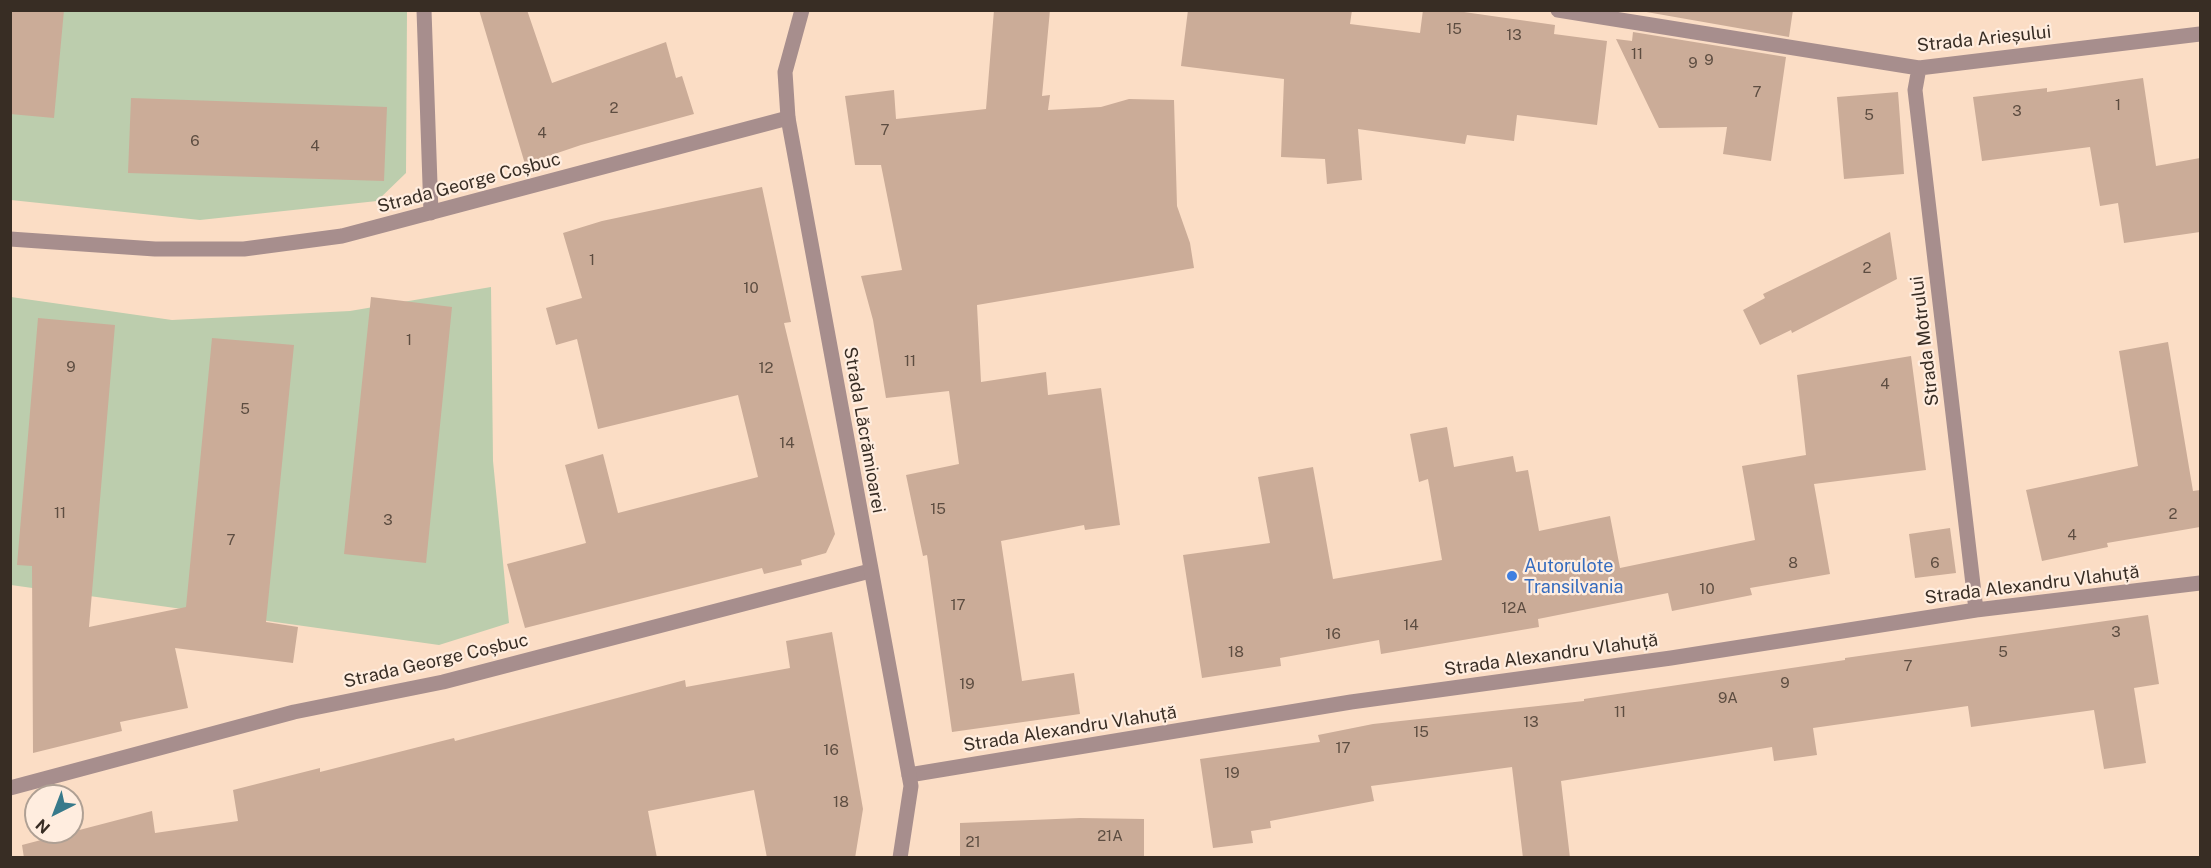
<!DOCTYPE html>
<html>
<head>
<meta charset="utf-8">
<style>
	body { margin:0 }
	#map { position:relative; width:2211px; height:868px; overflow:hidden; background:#fbddc5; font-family:"Public Sans",sans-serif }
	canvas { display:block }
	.frame { position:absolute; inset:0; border:12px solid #382d24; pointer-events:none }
	.north { position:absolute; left:24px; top:784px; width:60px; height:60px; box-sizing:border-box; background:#ffeddf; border:2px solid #afa094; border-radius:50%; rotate:222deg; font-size:16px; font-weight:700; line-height:24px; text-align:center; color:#382d24 }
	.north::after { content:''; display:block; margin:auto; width:21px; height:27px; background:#387a8b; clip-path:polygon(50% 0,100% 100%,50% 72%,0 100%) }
</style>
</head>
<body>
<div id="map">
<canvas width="2211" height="868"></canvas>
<div class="frame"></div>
<div class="north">N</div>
</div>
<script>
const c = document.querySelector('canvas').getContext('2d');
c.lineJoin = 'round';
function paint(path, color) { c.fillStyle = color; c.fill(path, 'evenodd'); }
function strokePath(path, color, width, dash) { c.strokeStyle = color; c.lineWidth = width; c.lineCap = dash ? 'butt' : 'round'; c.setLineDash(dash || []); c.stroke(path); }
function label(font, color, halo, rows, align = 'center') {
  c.font = font + ' "Public Sans",sans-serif'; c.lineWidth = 4.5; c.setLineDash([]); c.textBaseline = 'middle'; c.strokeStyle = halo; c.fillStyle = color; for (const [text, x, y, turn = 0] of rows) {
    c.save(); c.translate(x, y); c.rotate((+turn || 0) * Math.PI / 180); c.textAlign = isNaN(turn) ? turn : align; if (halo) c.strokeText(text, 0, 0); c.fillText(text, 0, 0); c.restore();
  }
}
paint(new Path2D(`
	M11 11H407L406 173 377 201 200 220 11 200Z
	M491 287 493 461 509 623 439 645 11 585V297L172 320 350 311Z`), '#bccdad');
paint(new Path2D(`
	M10 10H64L54 118 10 114Z
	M479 10H527L552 83 666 42 676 78 682 76 694 114 581 145 525 164Z
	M994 10H1050L1042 96 1050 95 1048 110 1101 107 1129 99 1174 100 1177 206 1190 243 1194 268 977 305 981 382 1046 372 1048 395 1101 388 1120 525 1085 530 1084 525 1001 541 1022 681 1074 673 1080 714 952 732 927 555 923 556 906 475 959 464 949 391 886 398 873 320 861 276 902 270 881 165H855L845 96 894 90 896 119 986 109Z
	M1188 10H1352L1350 24 1420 33 1423 10H1450L1555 25 1554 34 1607 41 1597 125 1517 115 1514 141 1467 135 1465 144 1358 129 1362 180 1327 184 1325 159 1281 157 1284 79 1181 66Z
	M1635 10H1793L1789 37Z
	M1633 32 1786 57 1771 161 1723 154 1727 127 1659 128 1616 39 1632 41Z
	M2143 78 2156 166 2200 158V232L2124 243 2118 203 2100 206 2090 147 1982 161 1973 97 2047 88V92Z
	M1898 92 1904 174 1844 179 1837 97Z
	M131 98 387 107 384 181 128 173Z
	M762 187 791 322 784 323 835 534 826 553 801 560 802 565 764 574 762 568 525 628 507 564 586 543 565 465 603 454 618 513 758 477 738 395 598 429 577 339 556 345 546 308 582 298 563 233 602 221Z
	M1890 232 1897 279 1792 333 1791 330 1760 345 1743 310 1765 298 1763 294Z
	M371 297 452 307 426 563 344 554Z
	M38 318 115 325 89 627 186 607 212 338 294 345 266 622 298 627 293 663 175 648 188 708 120 722 122 731 33 753 32 566 17 565Z
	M2168 342 2193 491 2200 490V527L2107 543 2108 547 2042 561 2026 490 2138 466 2119 351Z
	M1911 356 1926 470 1814 484 1830 574 1750 588 1752 595 1672 611 1668 593 1538 619 1539 627 1381 654 1379 640 1280 658 1281 666 1202 678 1183 555 1270 543 1258 477 1313 467 1333 579 1442 560 1428 479 1419 482 1410 434 1447 427 1454 467 1513 456 1516 472 1528 470 1539 531 1610 516 1620 568 1755 540 1742 466 1806 455 1797 375Z
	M1950 528 1956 573 1915 578 1909 534Z
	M2148 615 2159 684 2134 688 2146 763 2104 769 2094 710 1971 727 1968 706 1813 728 1817 755 1774 761 1772 747 1561 781 1570 858H1523L1512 767 1371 786 1374 801 1270 821 1271 828 1251 831 1253 843 1213 848 1200 759 1320 742 1318 735 1373 724 1584 701V699L1845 660V658Z
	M832 632 863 809 855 858H767L754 790 648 811 657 858H24L22 845 152 811 155 833 238 821 233 790 320 768V772L454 738 455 741 685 680 686 687 790 668 786 641Z
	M1080 818 1144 819V858H960V823Z`), '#cbac98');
strokePath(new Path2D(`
	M424 10 431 213
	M1558 10 1919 68 2200 34
	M1919 68 1915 90 1976 610
	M10 239 155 249H244L342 236 788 118
	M909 775 1351 702 1671 658 1976 610 2200 583
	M10 788 294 712 443 682 870 571`), '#a78e8d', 15);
strokePath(new Path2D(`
	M802 10 785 72 788 118 911 786 900 858`), '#a78e8d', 15);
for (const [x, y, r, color] of [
	[1512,576,6,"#3f7fe0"]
]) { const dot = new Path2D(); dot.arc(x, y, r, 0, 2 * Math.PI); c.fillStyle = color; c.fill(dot); strokePath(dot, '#ffeddf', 2); }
label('15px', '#5d4d41', null, [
	["15",1454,29],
	["13",1514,35],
	["11",1637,54],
	["9",1709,60],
	["9",1693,63],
	["7",1757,92],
	["1",2118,105],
	["2",614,108],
	["3",2017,111],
	["5",1869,115],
	["7",885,130],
	["4",542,133],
	["6",195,141],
	["4",315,146],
	["1",592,260],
	["2",1867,268],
	["10",751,288],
	["1",409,340],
	["11",910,361],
	["9",71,367],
	["12",766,368],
	["4",1885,384],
	["5",245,409],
	["14",787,443],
	["15",938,509],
	["11",60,513],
	["2",2173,514],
	["3",388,520],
	["4",2072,535],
	["7",231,540],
	["8",1793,563],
	["6",1935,563],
	["10",1707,589],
	["17",958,605],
	["12A",1514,608],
	["14",1411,625],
	["3",2116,632],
	["16",1333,634],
	["18",1236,652],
	["5",2003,652],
	["7",1908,666],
	["9",1785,683],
	["19",967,684],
	["9A",1728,698],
	["11",1620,712],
	["13",1531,722],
	["15",1421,732],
	["17",1343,748],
	["16",831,750],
	["19",1232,773],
	["18",841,802],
	["21A",1110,836],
	["21",973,842]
]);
label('18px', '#382d24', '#ffeddf', [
	["Strada Arieșului",1984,39,-6],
	["Strada George Coșbuc",469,183,-15],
	["Strada Motrului",1925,341,-97],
	["Strada Lăcrămioarei",864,430,80],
	["Strada Alexandru Vlahuță",2032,585,-7],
	["Strada Alexandru Vlahuță",1551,655,-8],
	["Strada George Coșbuc",436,661,-13],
	["Strada Alexandru Vlahuță",1070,729,-9]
]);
label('18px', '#366cbe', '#ffeddf', [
	["Autorulote",1524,566],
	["Transilvania",1524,587]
], 'left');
</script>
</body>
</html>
